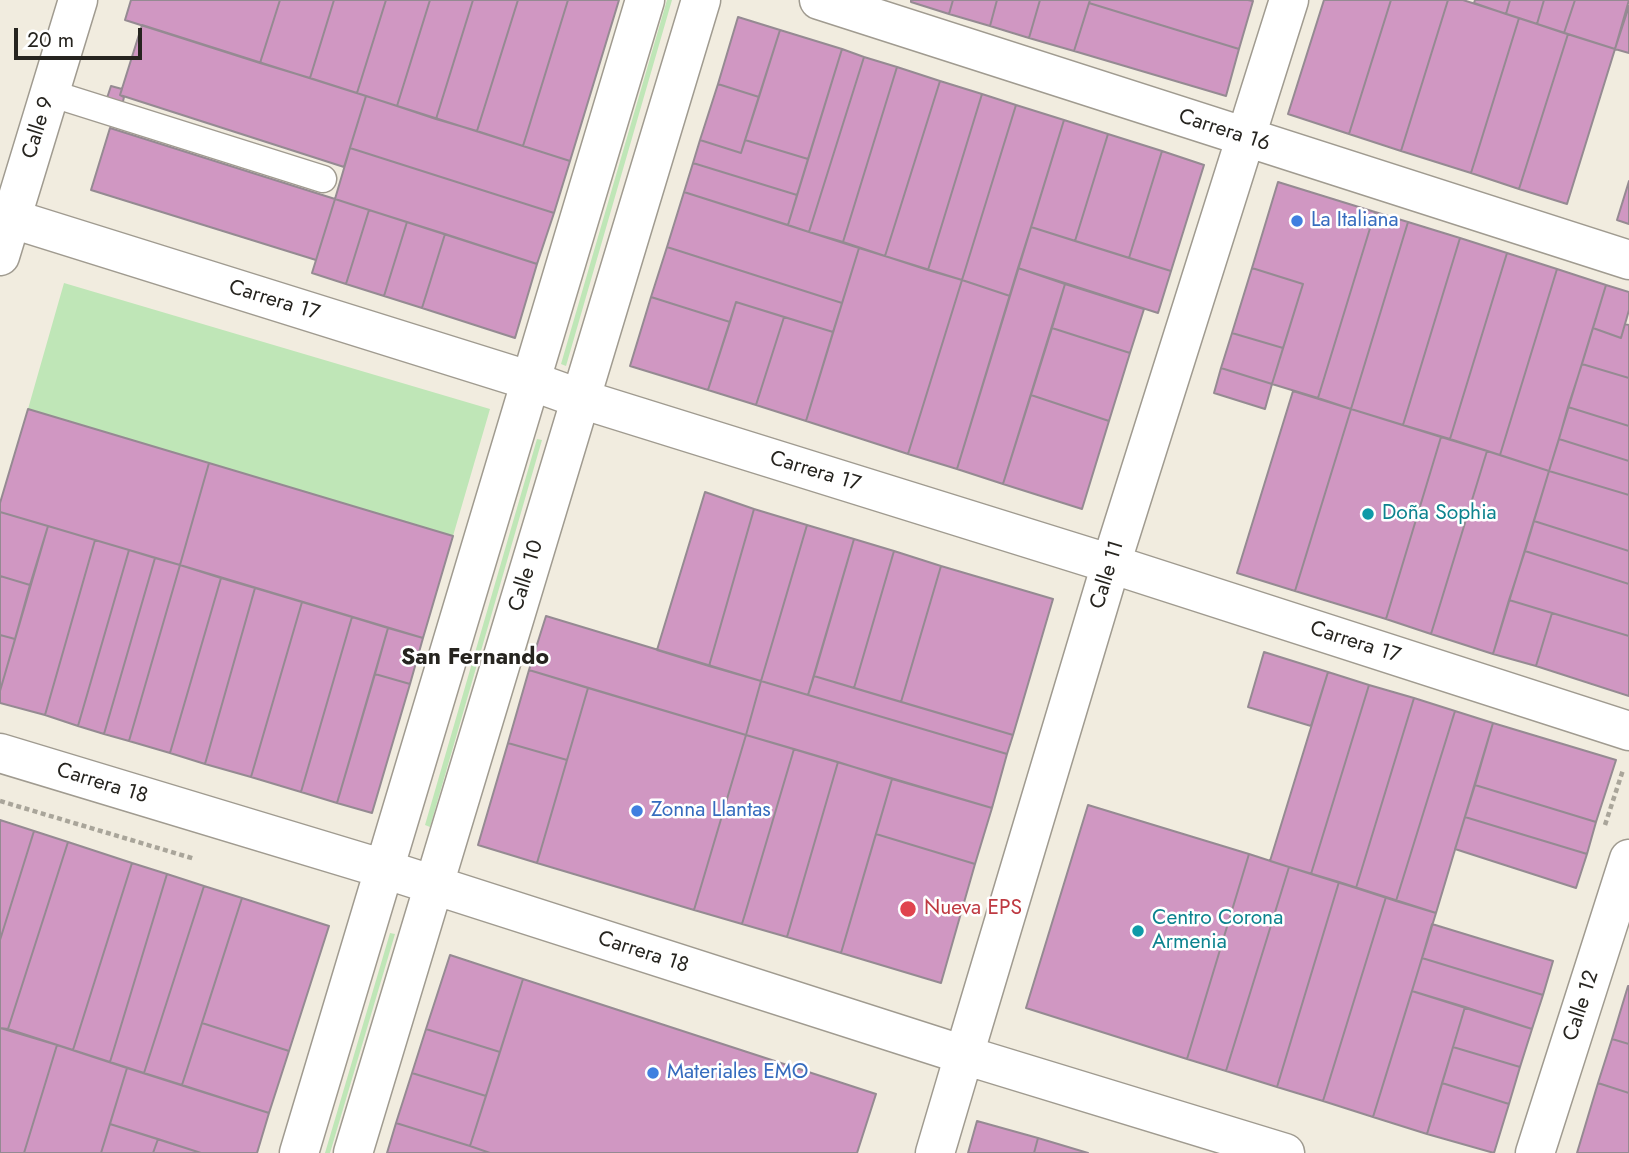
<!DOCTYPE html>
<html>
<head>
<meta charset="utf-8">
<style>
	body { margin:0 }
	#map { position:relative; width:1629px; height:1153px; overflow:hidden; background:#f1ecdf; font-family:Jost,sans-serif }
	canvas { display:block }
	.scale { position:absolute; left:14px; top:28px; width:128px; height:32px; box-sizing:border-box; border:4px solid #26241f; border-top:0; padding-left:9px; font-size:21px; line-height:24px; white-space:nowrap; color:#26241f; -webkit-text-stroke:5px #fff; paint-order:stroke }
</style>
</head>
<body>
<div id="map">
<canvas width="1629" height="1153"></canvas>
<div class="scale">20 m</div>
</div>
<script>
const c = document.querySelector('canvas').getContext('2d');
c.lineJoin = 'round';
function paint(path, color) { c.fillStyle = color; c.fill(path, 'evenodd'); }
function strokePath(path, color, width, dash) { c.strokeStyle = color; c.lineWidth = width; c.lineCap = dash ? 'butt' : 'round'; c.setLineDash(dash || []); c.stroke(path); }
function label(font, color, halo, rows, align = 'center') {
  c.font = font + ' Jost,sans-serif'; c.lineWidth = 5; c.setLineDash([]); c.textBaseline = 'middle'; c.strokeStyle = halo; c.fillStyle = color; for (const [text, x, y, turn = 0] of rows) {
    c.save(); c.translate(x, y); c.rotate((+turn || 0) * Math.PI / 180); c.textAlign = isNaN(turn) ? turn : align; if (halo) c.strokeText(text, 0, 0); c.fillText(text, 0, 0); c.restore();
  }
}
paint(new Path2D(`
	M667 0H672L566 366 561 364Z
	M64 283 490 409 453 536 28 409Z
	M537 439 542 440 430 827 425 825Z
	M390 933 395 934 330 1153H325Z`), '#bfe6b7');
const building = new Path2D(`
	M131 0H280L260 63 125 20Z
	M280 0H334L310 78 260 63Z
	M334 0H386L357 93 310 78Z
	M386 0H430L397 106 357 93Z
	M430 0H473L436 119 397 106Z
	M473 0H518L477 131 436 119Z
	M518 0H568L523 146 477 131Z
	M568 0H619L570 161 523 146Z
	M911 0H953L949 14 911 2Z
	M953 0H997L990 26 949 14Z
	M997 0H1040L1029 38 990 26Z
	M1040 0H1090L1074 51 1029 38Z
	M1090 0H1248L1253 1 1239 49 1089 3Z
	M1324 0H1391L1349 134 1288 114Z
	M1391 0H1448L1401 151 1349 134Z
	M1448 0H1463L1519 18 1471 173 1401 151Z
	M1475 0H1510L1506 14 1474 3Z
	M1510 0H1544L1537 24 1506 14Z
	M1544 0H1575L1564 33 1537 24Z
	M1575 0H1629L1615 49 1564 33Z
	M1089 3 1239 49 1226 96 1074 51Z
	M1629 6V53L1615 49Z
	M738 17 780 30 759 97 718 84Z
	M1519 18 1568 34 1519 189 1471 173Z
	M142 25 366 96 344 167 120 95Z
	M780 30 842 49 808 159 745 140Z
	M1568 34 1615 49 1567 204 1519 189Z
	M842 49 864 57 809 232 788 225Z
	M864 57 897 67 843 242 809 232Z
	M897 67 940 81 885 256 843 242Z
	M940 81 982 94 928 270 885 256Z
	M718 84 759 97 741 153 700 140Z
	M111 86 122 89 120 95 124 97 122 106 106 101Z
	M982 94 1016 105 962 280 928 270Z
	M366 96 570 161 554 213 350 148Z
	M1016 105 1064 120 1010 296 962 280Z
	M1064 120 1108 134 1075 241 1031 227Z
	M110 128 335 199 316 260 91 190Z
	M1108 134 1162 151 1129 258 1075 241Z
	M700 140 741 153 745 140 808 159 797 195 693 163Z
	M350 148 554 213 537 264 335 199Z
	M1162 151 1204 165 1171 271 1129 258Z
	M693 163 797 195 788 225 684 192Z
	M1629 181V224L1617 220Z
	M1278 182 1375 212 1318 398 1272 384 1303 284 1252 268Z
	M684 192 859 248 842 303 667 247Z
	M335 199 369 210 346 284 312 273Z
	M369 210 407 222 384 296 346 284Z
	M1375 212 1408 222 1351 409 1318 398Z
	M407 222 445 234 422 308 384 296Z
	M1408 222 1460 238 1403 425 1351 409Z
	M1031 227 1171 271 1158 313 1018 268Z
	M445 234 537 264 515 338 422 308Z
	M1460 238 1507 253 1450 439 1403 425Z
	M667 247 842 303 833 332 736 302 730 322 651 297Z
	M859 248 962 280 908 454 806 421Z
	M1507 253 1557 269 1500 455 1450 439Z
	M1018 268 1065 284 1003 484 957 469Z
	M1252 268 1303 284 1283 348 1232 333Z
	M1557 269 1606 285 1549 471 1500 455Z
	M962 280 1010 296 957 469 908 454Z
	M1065 284 1144 309 1130 353 1052 328Z
	M1606 285 1629 292V310L1621 338 1593 328Z
	M651 297 730 322 708 390 630 366Z
	M736 302 784 317 756 405 708 390Z
	M784 317 833 332 806 421 756 405Z
	M1625 324 1629 325V378L1582 364 1593 328 1621 338Z
	M1052 328 1130 353 1109 421 1031 395Z
	M1232 333 1283 348 1272 384 1221 368Z
	M1582 364 1629 378V426L1568 407Z
	M1221 368 1272 384 1265 409 1214 393Z
	M1293 391 1351 409 1295 591 1237 573Z
	M1031 395 1109 421 1082 509 1003 484Z
	M1568 407 1629 426V461L1559 439Z
	M28 409 209 463 180 565 0 512V503Z
	M1351 409 1441 437 1386 619 1295 591Z
	M1441 437 1487 451 1431 634 1386 619Z
	M1559 439 1629 461V495L1549 471Z
	M1487 451 1549 471 1493 654 1431 634Z
	M209 463 453 536 423 638 180 565Z
	M1549 471 1629 495V551L1534 521Z
	M705 492 754 509 709 666 657 650Z
	M754 509 807 525 761 681 709 666Z
	M0 512 48 526 30 585 0 576Z
	M1534 521 1629 551V584L1525 551Z
	M807 525 854 539 808 695 761 681Z
	M48 526 95 540 45 715 0 703V691Z
	M854 539 894 551 854 688 814 676Z
	M95 540 129 550 78 726 45 715Z
	M129 550 155 558 104 734 78 726Z
	M894 551 941 566 901 702 854 688Z
	M1525 551 1629 584V636L1509 600Z
	M155 558 180 565 129 741 104 734Z
	M180 565 221 578 170 753 129 741Z
	M941 566 1053 599 1013 735 901 702Z
	M0 576 30 585 15 639 0 635Z
	M221 578 255 588 205 764 170 753Z
	M255 588 302 602 251 777 205 764Z
	M1509 600 1552 613 1536 666 1493 654Z
	M302 602 352 617 301 792 251 777Z
	M1552 613 1629 636V696L1536 666Z
	M546 616 761 681 746 735 529 670Z
	M352 617 388 628 337 803 301 792Z
	M388 628 423 638 410 684 375 674Z
	M0 635 15 639 0 691Z
	M1264 652 1328 672 1311 726 1248 707Z
	M529 670 588 688 567 760 508 743Z
	M1328 672 1369 685 1311 874 1270 861Z
	M375 674 410 684 372 813 337 803Z
	M814 676 1013 735 1007 754 808 695Z
	M761 681 1007 754 992 808 746 735Z
	M1369 685 1414 698 1356 888 1311 874Z
	M588 688 746 735 694 910 537 863Z
	M1414 698 1455 711 1396 901 1356 888Z
	M1455 711 1493 723 1436 913 1396 901Z
	M1493 723 1616 760 1596 822 1475 785Z
	M746 735 794 749 742 924 694 910Z
	M508 743 567 760 537 863 478 845Z
	M794 749 838 762 787 937 742 924Z
	M838 762 892 779 841 953 787 937Z
	M892 779 992 808 975 864 876 834Z
	M1475 785 1596 822 1587 854 1465 817Z
	M1088 805 1249 854 1187 1059 1026 1008Z
	M1465 817 1587 854 1576 888 1455 849Z
	M0 820 34 831 0 940Z
	M34 831 68 842 8 1029 0 1028V940Z
	M876 834 975 864 941 983 841 953Z
	M68 842 132 863 73 1050 8 1029Z
	M1249 854 1289 867 1226 1071 1187 1059Z
	M132 863 167 874 110 1062 73 1050Z
	M1289 867 1339 882 1277 1087 1226 1071Z
	M167 874 204 886 144 1073 110 1062Z
	M1339 882 1386 897 1323 1101 1277 1087Z
	M204 886 242 898 182 1085 144 1073Z
	M1386 897 1436 913 1373 1117 1323 1101Z
	M242 898 329 926 289 1051 202 1023Z
	M1432 924 1553 961 1543 995 1422 958Z
	M450 955 523 979 500 1052 426 1029Z
	M1422 958 1543 995 1532 1029 1412 991Z
	M523 979 876 1094 857 1153H490L470 1146Z
	M1628 986H1629V1044L1612 1039Z
	M1412 991 1465 1007 1427 1134 1373 1117Z
	M1465 1007 1532 1029 1520 1067 1453 1047Z
	M202 1023 289 1051 269 1113 182 1085Z
	M0 1028 57 1045 24 1153H0Z
	M426 1029 500 1052 486 1096 412 1073Z
	M1612 1039 1629 1044V1093L1598 1083Z
	M57 1045 127 1068 101 1153H24Z
	M1453 1047 1520 1067 1509 1104 1442 1083Z
	M127 1068 269 1113 257 1153H201L110 1124Z
	M412 1073 486 1096 470 1146 396 1123Z
	M1442 1083 1509 1104 1494 1153 1427 1134Z
	M1598 1083 1629 1093V1153H1577Z
	M977 1121 1038 1138 1034 1153H968Z
	M396 1123 470 1146 490 1153H387Z
	M110 1124 158 1139 153 1153H101Z
	M1038 1138 1088 1153H1034Z
	M158 1139 201 1153H153Z`);
paint(building, '#d097c2');
strokePath(building, '#958a92', 2);
const lane = new Path2D(`
	M50 93 323 179`);
const street = new Path2D(`
	M819 0 1629 260
	M0 215 531 381 581 399 1111 564 1629 731
	M0 256 78 0
	M964 1055 1111 564 1289 0`);
const secondary = new Path2D(`
	M0 753 384 869 964 1055
	M299 1153 645 0
	M353 1153 701 0
	M1535 1153 1629 859`);
const primary = new Path2D(`
	M935 1153 964 1055 1285 1153`);
strokePath(lane, '#a09b90', 29);
strokePath(street, '#a09b90', 41);
strokePath(secondary, '#a09b90', 41);
strokePath(primary, '#a09b90', 41);
strokePath(new Path2D(`
	M0 801 195 859
	M1605 825 1623 770`), '#a9a59a', 4.5, [5, 3.5]);
strokePath(lane, '#fff', 26);
strokePath(street, '#fff', 38);
strokePath(secondary, '#fff', 38);
strokePath(primary, '#fff', 38);
for (const [x, y, r, color] of [
	[1297,221,7,"#3f7fe0"],
	[1368,514,7,"#0f9aa8"],
	[637,811,7,"#3f7fe0"],
	[908,909,9,"#e0444e"],
	[1138,931,7,"#0f9aa8"],
	[653,1073,7,"#3f7fe0"]
]) { const dot = new Path2D(); dot.arc(x, y, r, 0, 2 * Math.PI); c.fillStyle = color; c.fill(dot); strokePath(dot, '#fff', 2.5); }
label('21px', '#26241f', '#fff', [
	["Calle 9",39,128,-73],
	["Carrera 16",1224,131,18],
	["Carrera 17",274,301,17],
	["Carrera 17",815,472,17],
	["Calle 11",1108,575,-73],
	["Calle 10",527,576,-73],
	["Carrera 17",1355,643,18],
	["Carrera 18",102,784,17],
	["Carrera 18",643,953,18],
	["Calle 12",1582,1006,-72]
]);
label('21px', '#366cbe', '#fff', [
	["La Italiana",1311,221],
	["Zonna Llantas",651,811],
	["Materiales EMO",667,1073]
], 'left');
label('21px', '#0d838f', '#fff', [
	["Doña Sophia",1382,514],
	["Centro Corona",1152,919],
	["Armenia",1152,943]
], 'left');
label('21px', '#be3a42', '#fff', [
	["Nueva EPS",924,909]
], 'left');
label('bold 23px', '#26241f', '#fff', [
	["San Fernando",475,658]
]);
</script>
</body>
</html>
